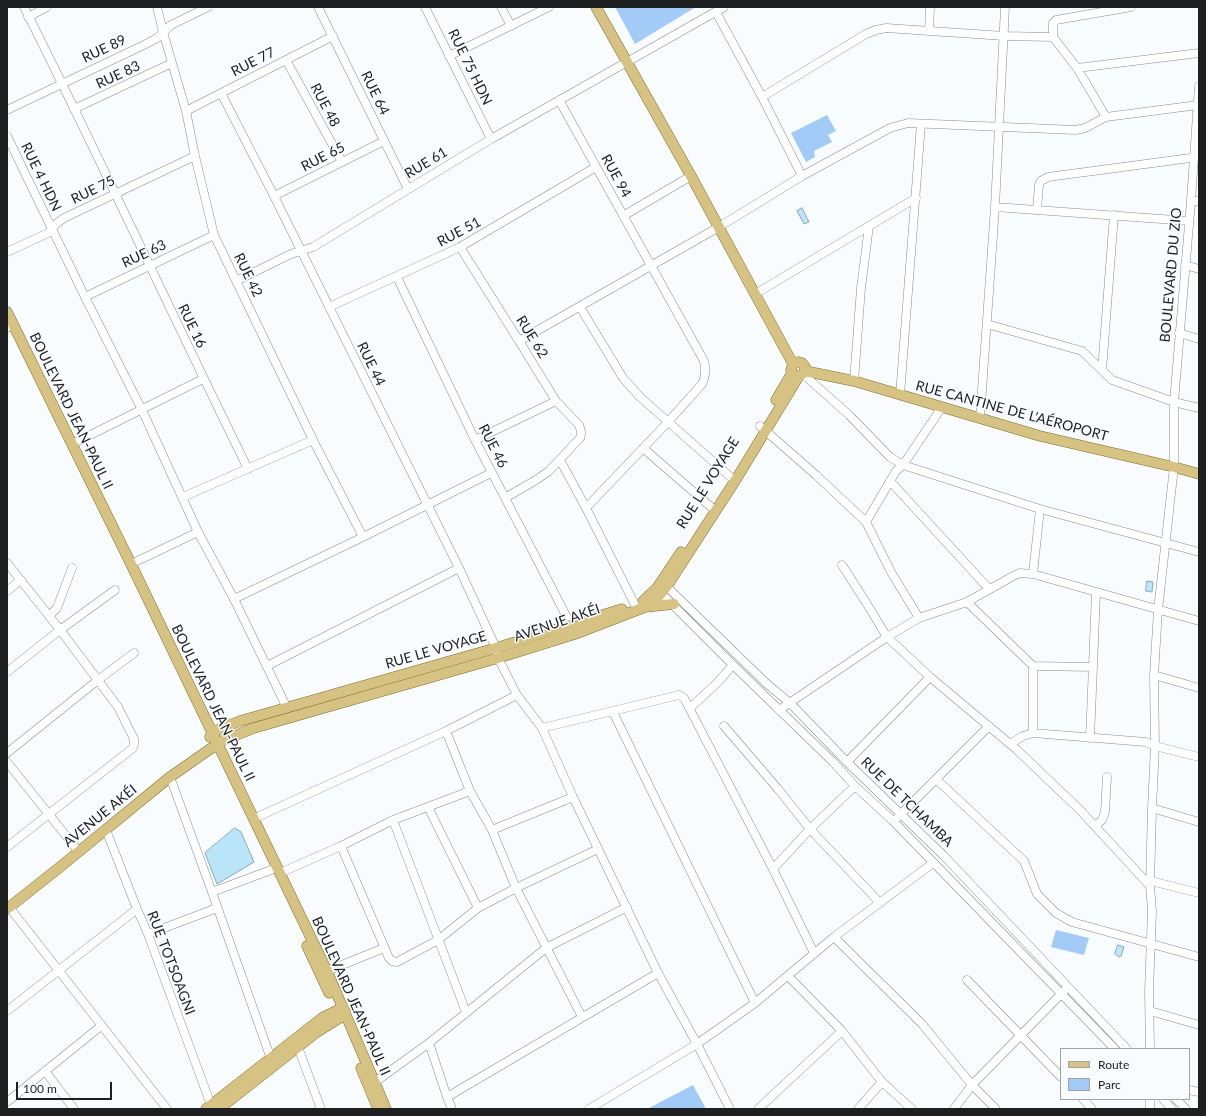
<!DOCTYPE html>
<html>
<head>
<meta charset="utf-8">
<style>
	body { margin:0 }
	#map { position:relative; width:1206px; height:1116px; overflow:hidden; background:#f8fcff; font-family:Lato,sans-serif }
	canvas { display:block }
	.frame { position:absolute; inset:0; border:8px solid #1d1f21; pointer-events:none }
	.legend { position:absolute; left:1060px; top:1048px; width:130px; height:52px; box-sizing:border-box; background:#f8fcff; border:1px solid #a0a4a6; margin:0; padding:5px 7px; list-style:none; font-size:12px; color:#1d1f21 }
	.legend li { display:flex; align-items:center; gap:8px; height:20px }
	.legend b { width:20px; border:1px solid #a0a4a6 }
	.scale { position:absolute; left:16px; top:1082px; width:96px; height:18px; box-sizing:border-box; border:2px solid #1d1f21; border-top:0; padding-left:5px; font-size:12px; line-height:14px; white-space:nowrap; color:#1d1f21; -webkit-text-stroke:3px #f8fcff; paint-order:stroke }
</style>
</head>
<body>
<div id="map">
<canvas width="1206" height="1116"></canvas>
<div class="frame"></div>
<ul class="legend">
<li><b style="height:5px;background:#d6c282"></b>Route</li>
<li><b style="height:11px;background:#a3cbf8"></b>Parc</li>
</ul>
<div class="scale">100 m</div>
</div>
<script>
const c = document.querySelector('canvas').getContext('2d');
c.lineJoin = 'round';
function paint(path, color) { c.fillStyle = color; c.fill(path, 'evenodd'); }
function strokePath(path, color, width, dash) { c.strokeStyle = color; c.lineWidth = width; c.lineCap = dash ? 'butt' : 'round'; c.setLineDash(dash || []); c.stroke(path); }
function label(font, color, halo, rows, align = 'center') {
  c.font = font + ' Lato,sans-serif'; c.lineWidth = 3; c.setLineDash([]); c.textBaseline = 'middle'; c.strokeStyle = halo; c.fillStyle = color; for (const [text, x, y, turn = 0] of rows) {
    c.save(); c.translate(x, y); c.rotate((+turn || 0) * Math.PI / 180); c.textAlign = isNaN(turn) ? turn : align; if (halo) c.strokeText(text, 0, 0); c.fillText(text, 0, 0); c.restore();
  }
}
paint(new Path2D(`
	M615 7H696L635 44Z
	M827 115 836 131 828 135 832 142 814 151 815 157 806 162 791 133Z
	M1056 930 1089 938 1084 955 1051 947Z
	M693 1085 706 1109H647Z`), '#a3cbf8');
const water = new Path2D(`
	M802 208 809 222 804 224 797 211Z
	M1147 581 1153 582 1152 592 1146 591Z
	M235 828 241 832 254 862 217 884 205 853Z
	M1118 945 1124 947 1121 956 1119 957 1115 954Z`);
paint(water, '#bae4f7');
strokePath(water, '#8ba9b7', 1);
const minor = new Path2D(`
	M24 7C101 160 172 315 248 469
	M157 7 163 32 186 111 195 156 214 235 313 440 363 537
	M318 7 408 189
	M425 7 491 139
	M501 7 511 26
	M716 12 762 97 802 176
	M28 17 47 7
	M929 31 930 7
	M1053 37V23L1056 20 1131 7
	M449 56 549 7
	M286 60 342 162
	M1077 68 1199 53
	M221 93 274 196 459 568 496 648 498 658 517 695 542 728 573 797 658 973 697 1044 730 1109
	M762 97 866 34 876 30 886 28 1004 36 1053 37 1077 68 1106 117
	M559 100 704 361C706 369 706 376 702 384L668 422 586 508
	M74 109 172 63
	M7 110 148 43 157 38 171 25 208 7
	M186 111 333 36
	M7 136 85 297 142 410 198 532 234 599 287 708
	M274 196 384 141
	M1191 201H1199
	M995 207 1189 221
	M1037 210 1039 185 1041 181 1048 177 1198 157
	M623 216 691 176
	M460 247 519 341 556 401 579 425C581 430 582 433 580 438L549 471 536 480 505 498
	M7 252 48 233 57 223 64 218 195 156
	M1185 265 1199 269
	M397 277 475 440 573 629
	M236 281 291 254 313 247 491 139 724 7
	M755 294 916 198
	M85 297 214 235
	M329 307 460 247 596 167
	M580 307 623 378 639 396 735 481
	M987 324 1082 351 1112 380 1174 402 1199 408
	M7 328 8 327
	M1179 333 1199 339
	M519 341 719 227 802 176 890 128 908 123 1076 130 1085 128 1106 117 1198 105
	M1102 370 1114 215
	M803 374 849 415 890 457 903 465 1040 509 1199 552
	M854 381 861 288 869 226
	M900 395 921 124
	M980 418 995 207 1005 7
	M760 426 816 475 866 522 891 572 919 618
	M475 440 556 401
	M72 444 203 379
	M643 448 711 507
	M560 460 586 508 635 605 636 610
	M890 481 989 589
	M183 497 313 440
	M866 522 896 471 903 465 942 407
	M7 563 61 631 118 707 134 739V744L133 748 7 847
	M131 564 198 532
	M842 565 867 604 887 637 930 677 1016 749 1080 810 1150 886
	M1033 574 1040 509
	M662 582 766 683 790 703 847 762 944 856 1127 1049
	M657 589 733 665 833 762 855 786 893 821 1115 1049
	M7 591 21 580
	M234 599 363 537 491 473
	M967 602 1033 666 1093 667
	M49 616 57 608 72 568
	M267 666 459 568
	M1033 666V733
	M7 672 60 630 115 590
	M1154 675 1199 688
	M690 708 717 683 733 665
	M779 710 887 637 919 618 967 602 1015 575 1020 573 1033 574 1199 621
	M613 712 755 1003
	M724 726 778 789 810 829 880 903
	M542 728 679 695 684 698 773 869 814 953
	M446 731 470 791 492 830 516 888 582 1017
	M1090 738 1096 593
	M1010 744 1023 736 1033 733 1146 742 1155 746 1199 757
	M7 753 98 680 134 653
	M7 762 79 852
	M847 762 930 677
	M170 777 212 892 271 870
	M936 779 1024 861 1037 894 1056 913 1072 922 1199 957
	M428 807 478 908
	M1152 808 1199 822
	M897 818 989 726
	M253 819 446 731 517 695
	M393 820 466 1012
	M1095 826 1102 820 1105 812 1107 777
	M106 830 137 909 148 934 211 1105
	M492 830 573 797
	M341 846 389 958 392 961 397 962 438 940 478 908 516 888 598 849
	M773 869 810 829 855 786
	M280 873 341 846 393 820 470 791
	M1151 881 1199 893
	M212 892 271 1059
	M9 907 167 1109
	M148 934 217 908
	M834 937 922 1024 972 1085 996 1109
	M327 971 384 948
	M788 976 842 1031 882 1082 912 1109
	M967 980 1061 1077
	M7 1011 137 909
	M1150 1011 1199 1025
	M296 1042 321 1109
	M429 1043 447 1097 452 1109
	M1150 1049 1149 991 1152 911 1150 886 1152 808 1155 746 1154 675 1158 610 1174 467V402L1191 201 1199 86
	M45 1071 74 1109
	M375 1082 429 1043 546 948 627 907
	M1189 1090 1199 1092
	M447 1097 658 973
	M1083 1099 1092 1109
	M1150 1099V1109
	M1163 1099 1172 1109
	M1176 1099 1186 1109
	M7 1102 101 1026
	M589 1109 697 1044 755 1003 834 937 933 863
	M758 1109 842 1031
	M858 1109 882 1082
	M954 1109 972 1085 1065 990`);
const major = new Path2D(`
	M596 7 691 176 793 364 791 370
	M7 312 131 564 327 971 386 1109
	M805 371 854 381 1040 436 1174 467 1199 474
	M776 400 792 373
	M643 601 657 588 681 552
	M645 607 674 604
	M210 737 212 732 240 721 496 648 622 609
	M215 747 217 743 254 728 498 658 575 634 645 607 660 595 667 586 735 481 799 376 805 372V367L802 363 798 362 793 364
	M7 909 60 867 170 777 213 747
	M307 946 329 993
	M361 1068 378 1109
	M206 1109 322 1018 338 1010 342 1005
	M219 1109 317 1032 341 1017 345 1011`);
strokePath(minor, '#878c91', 9);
strokePath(major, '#836f29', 11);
strokePath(minor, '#fff', 8);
strokePath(major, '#d6c282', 10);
label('14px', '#1d1f21', '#f8fcff', [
	["RUE 89",104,49,-25],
	["RUE 77",253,62,-27],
	["RUE 75 HDN",470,67,64],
	["RUE 83",118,75,-25],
	["RUE 64",375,93,64],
	["RUE 48",325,105,62],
	["RUE 65",323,157,-27],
	["RUE 61",426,163,-31],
	["RUE 94",616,176,61],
	["RUE 4 HDN",41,177,64],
	["RUE 75",93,190,-26],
	["RUE 51",459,232,-28],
	["RUE 63",144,254,-25],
	["RUE 42",248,275,64],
	["BOULEVARD DU ZIO",1171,275,-85],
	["RUE 16",192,326,64],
	["RUE 62",532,337,58],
	["RUE 44",371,364,64],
	["BOULEVARD JEAN-PAUL II",71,411,64],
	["RUE CANTINE DE L'AÉROPORT",1012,411,15],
	["RUE 46",493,446,63],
	["RUE LE VOYAGE",708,483,-58],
	["AVENUE AKÉI",557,623,-19],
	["RUE LE VOYAGE",436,650,-16],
	["BOULEVARD JEAN-PAUL II",213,703,64],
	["RUE DE TCHAMBA",907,802,44],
	["AVENUE AKÉI",100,816,-39],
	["RUE TOTSOAGNI",171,963,69],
	["BOULEVARD JEAN-PAUL II",351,996,66]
]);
</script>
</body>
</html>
